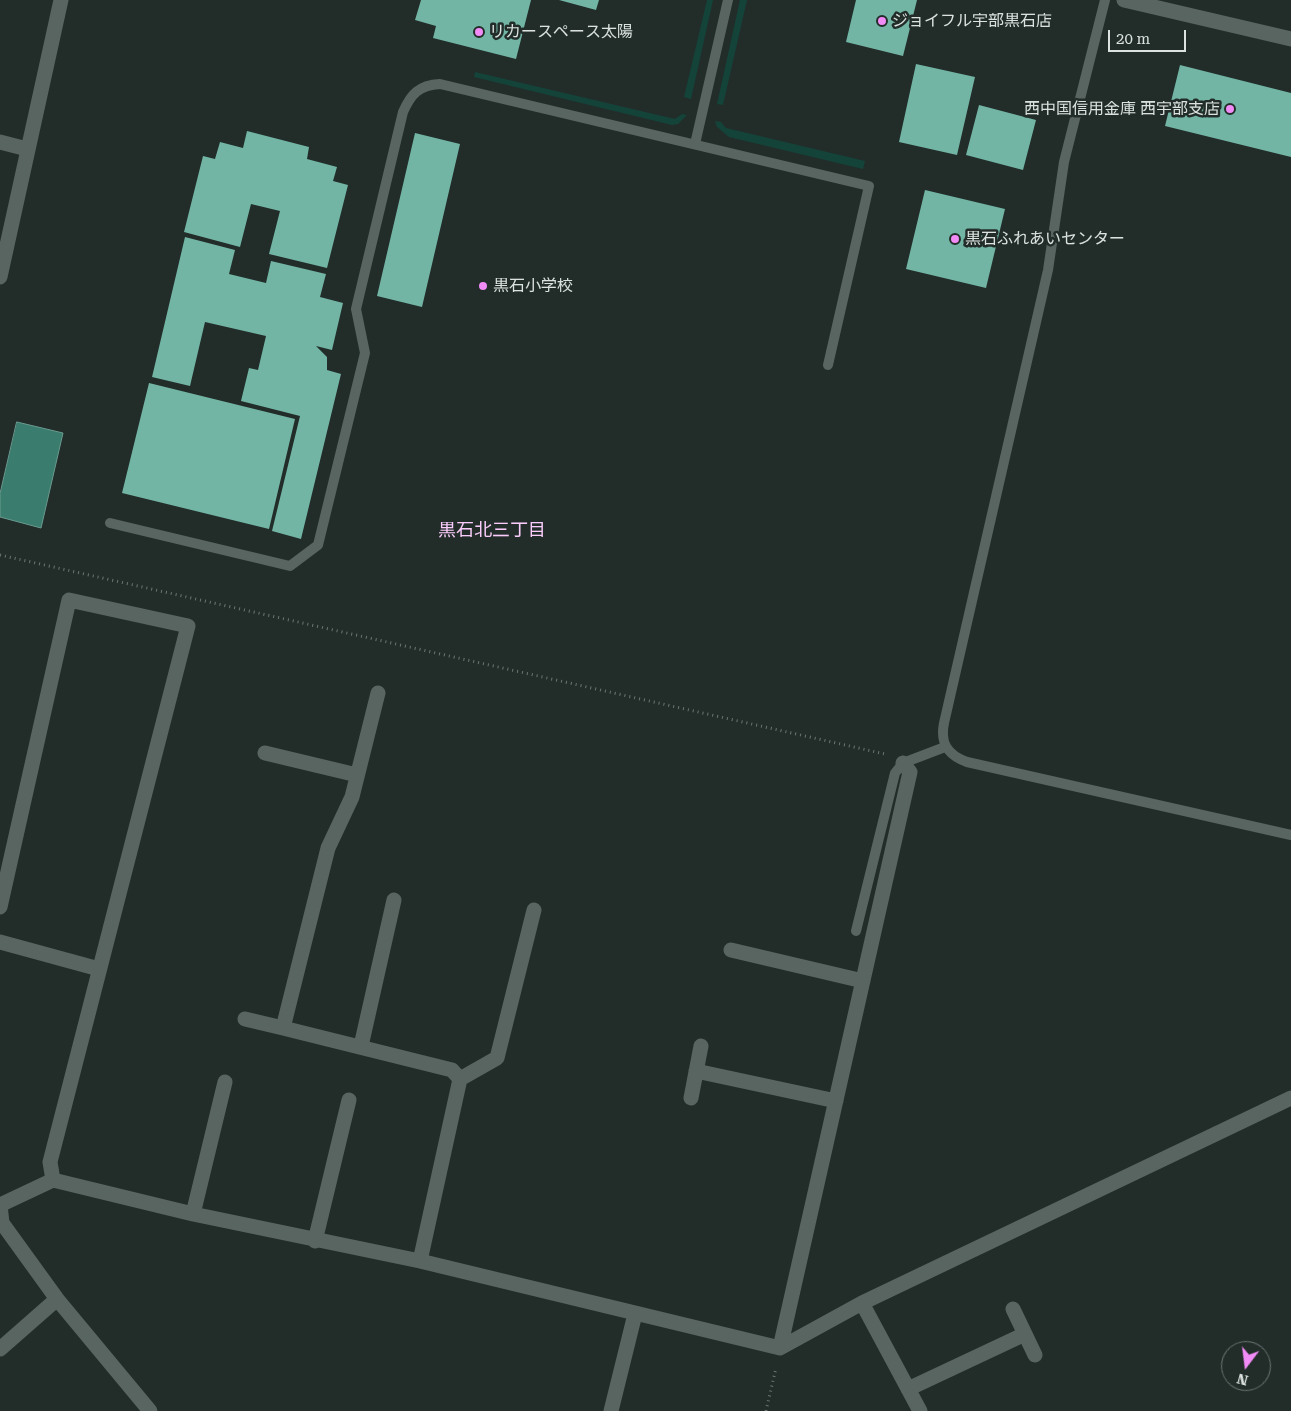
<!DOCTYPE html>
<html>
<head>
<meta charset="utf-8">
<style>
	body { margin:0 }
	#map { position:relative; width:1291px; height:1411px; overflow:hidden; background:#222d2a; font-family:"Roboto Serif",serif }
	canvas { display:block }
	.north { position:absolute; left:1221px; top:1341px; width:50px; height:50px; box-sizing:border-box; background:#222d2a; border:1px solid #6c7573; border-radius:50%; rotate:195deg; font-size:14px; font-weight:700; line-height:20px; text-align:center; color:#dbe2e0 }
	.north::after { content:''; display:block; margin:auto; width:18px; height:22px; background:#f18bf5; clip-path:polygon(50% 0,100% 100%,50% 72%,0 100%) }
	.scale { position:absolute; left:1108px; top:30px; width:78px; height:22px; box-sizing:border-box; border:2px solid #dbe2e0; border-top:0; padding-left:6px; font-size:15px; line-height:18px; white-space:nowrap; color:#dbe2e0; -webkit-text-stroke:4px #222d2a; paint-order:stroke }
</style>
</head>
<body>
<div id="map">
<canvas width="1291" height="1411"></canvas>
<div class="north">N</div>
<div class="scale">20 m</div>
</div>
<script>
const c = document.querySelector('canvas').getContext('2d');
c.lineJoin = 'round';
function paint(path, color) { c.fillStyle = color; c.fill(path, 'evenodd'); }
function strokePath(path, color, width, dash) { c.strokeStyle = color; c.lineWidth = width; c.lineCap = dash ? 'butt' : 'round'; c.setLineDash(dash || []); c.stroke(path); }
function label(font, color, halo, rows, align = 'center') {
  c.font = font + ' "Roboto Serif","Noto Sans JP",serif'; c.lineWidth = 5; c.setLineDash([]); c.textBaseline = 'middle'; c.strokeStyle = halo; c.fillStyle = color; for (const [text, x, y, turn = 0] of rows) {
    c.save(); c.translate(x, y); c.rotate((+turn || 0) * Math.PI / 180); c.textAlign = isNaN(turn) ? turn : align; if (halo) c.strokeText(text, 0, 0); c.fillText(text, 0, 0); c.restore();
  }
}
paint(new Path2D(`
	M707 0H713L691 99 684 97Z
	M740 0H747L723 105 717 104Z
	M475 72 675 119 682 114 687 115 678 124 672 125 474 77Z
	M715 121 721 122 726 128 865 161 863 169 729 137 717 127Z`), '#144339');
const water = new Path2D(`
	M17 422 63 433 41 528 0 517V494Z`);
paint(water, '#3a7c6d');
strokePath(water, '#6a9b90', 1);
paint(new Path2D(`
	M421 0H531L516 59 433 38 436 26 415 20Z
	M559 0H599L596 10Z
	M856 0H917L903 56 846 42Z
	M916 64 975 77 957 155 899 142Z
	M1180 65 1291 93V157L1165 126Z
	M979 105 1036 120 1023 170 966 155Z
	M247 131 309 147 307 159 337 167 333 181 348 185 327 268 269 254 280 211 251 204 240 247 184 232 203 156 215 159 220 142 243 148Z
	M415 133 460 144 422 307 377 296Z
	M925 190 1005 209 986 288 906 269Z
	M185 237 235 250 229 274 266 283 271 261 326 274 320 297 343 303 332 350 316 346 327 357V370L341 374 301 539 272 531 300 416 241 401 249 368 258 370 266 336 205 322 190 386 152 377Z
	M149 383 295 419 269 529 122 493Z`), '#72b5a4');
strokePath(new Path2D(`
	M0 555 885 754
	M766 1411 776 1368`), '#6c7673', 3, [1, 4]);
strokePath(new Path2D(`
	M1105 0 1064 162 1048 270 944 723C940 743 947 755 967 762L1291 835
	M695 144 728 0
	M110 523 290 566 318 545 365 353 356 309 403 112C411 94 419 85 440 84L869 186 828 365
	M856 931 895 773 903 763 945 747`), '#596561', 10);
strokePath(new Path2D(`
	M0 142 27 149
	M0 277 61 0
	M378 693 352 797 328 848 283 1028 452 1070 460 1079 420 1261
	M265 753 357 775
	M0 907 69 600 188 626 50 1162 53 1180
	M0 942 99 969
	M731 950 863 981
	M245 1019 283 1028
	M361 1046 394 900
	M696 1071 836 1101
	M460 1079 497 1058 534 910
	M691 1098 701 1046
	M0 1205 53 1180 193 1214 420 1261 780 1348 862 1303 1291 1098
	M0 1205 2 1223 57 1299 150 1411
	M193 1214 225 1082
	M315 1241 349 1100
	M862 1303 920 1411
	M1013 1309 1035 1355
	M780 1348 910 772 903 763
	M0 1349 57 1299
	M908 1389 1025 1334
	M611 1411 635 1314`), '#596561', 15);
strokePath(new Path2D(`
	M1124 0 1291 39`), '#596561', 15);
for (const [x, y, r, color] of [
	[882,21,5,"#f18bf5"],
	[479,32,5,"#f18bf5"],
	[1230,109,5,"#f18bf5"],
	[955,239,5,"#f18bf5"],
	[483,286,5,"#f18bf5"]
]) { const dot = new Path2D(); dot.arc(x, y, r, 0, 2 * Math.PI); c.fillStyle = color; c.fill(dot); strokePath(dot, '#222d2a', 2); }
label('16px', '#dbe2e0', '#222d2a', [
	["ジョイフル宇部黒石店",892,21],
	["リカースペース太陽",489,32],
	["西中国信用金庫 西宇部支店",1220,109,"right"],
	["黒石ふれあいセンター",965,239],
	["黒石小学校",493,286]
], 'left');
label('18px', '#faccfb', '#222d2a', [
	["黒石北三丁目",492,531]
]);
</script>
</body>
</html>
